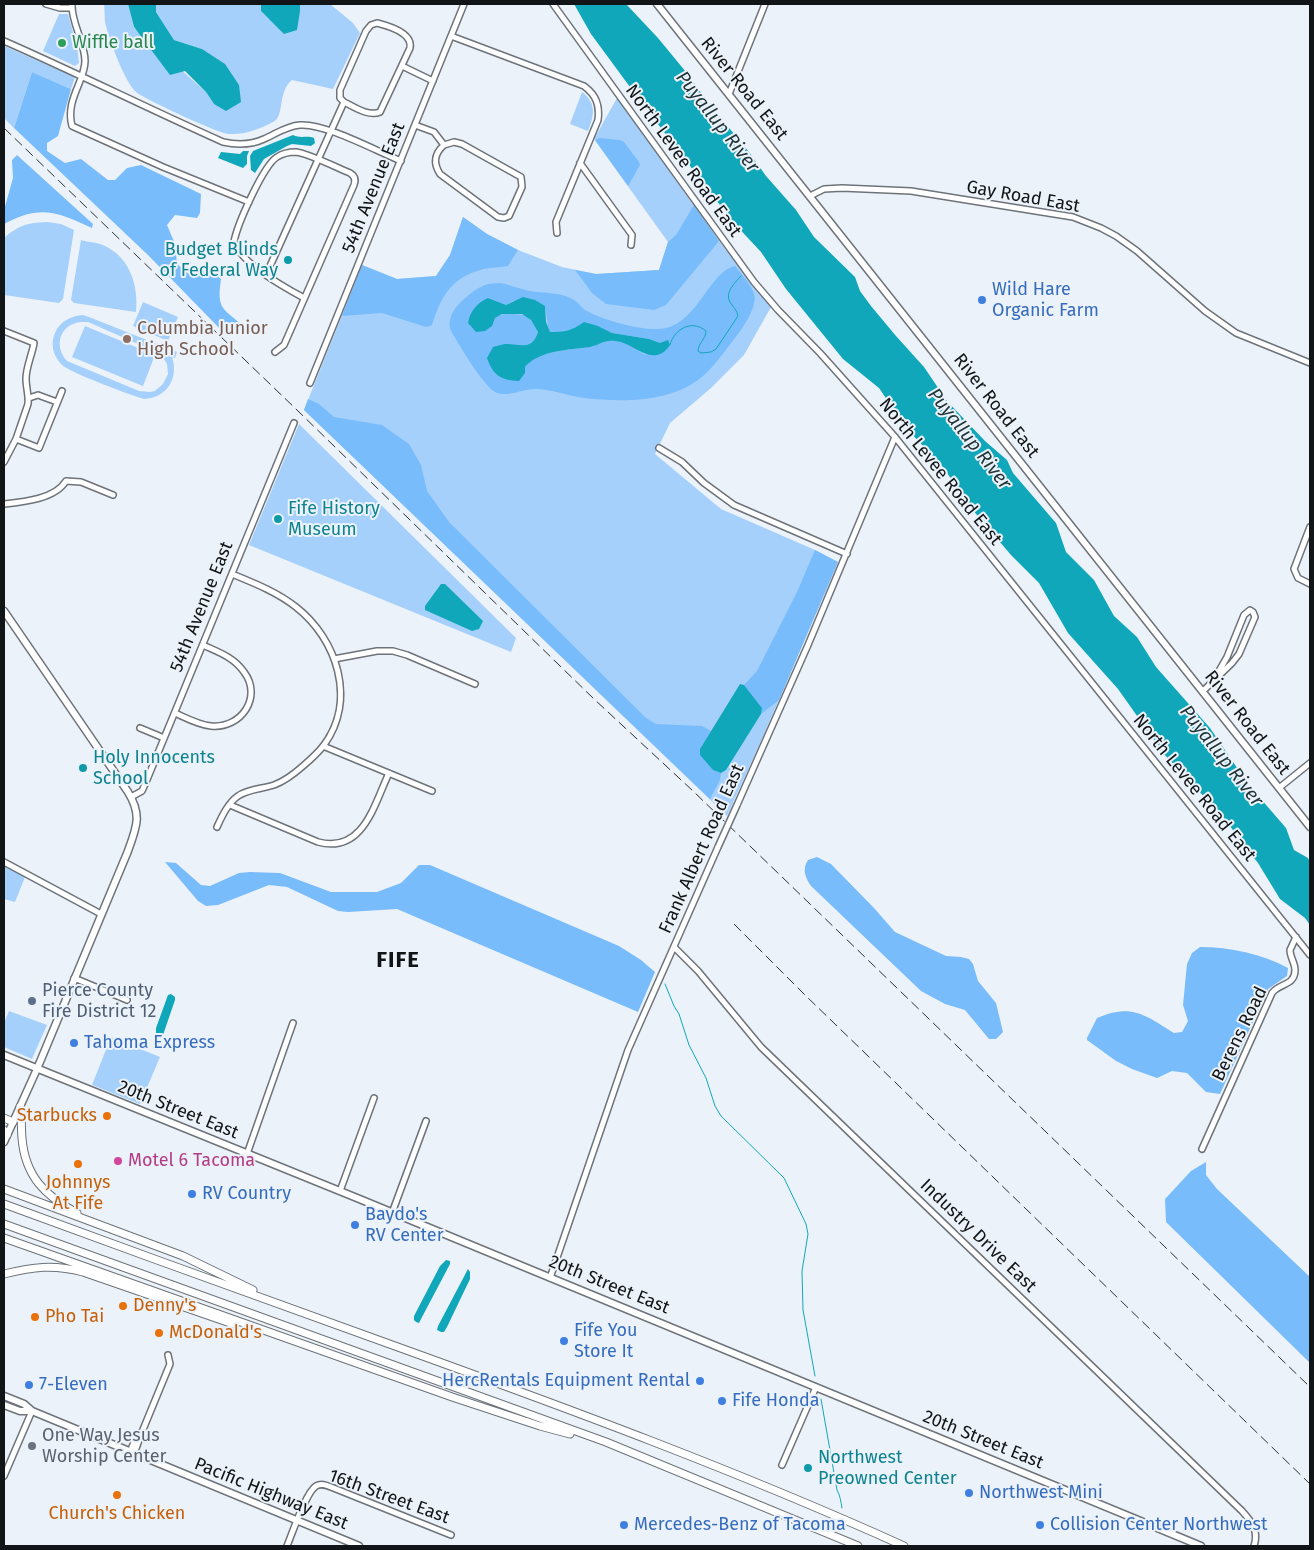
<!DOCTYPE html>
<html>
<head>
<meta charset="utf-8">
<style>
	body { margin:0 }
	#map { position:relative; width:1314px; height:1550px; overflow:hidden; background:#ecf2f9; font-family:"Fira Sans",sans-serif }
	canvas { display:block }
	.frame { position:absolute; inset:0; border:5px solid #121517; pointer-events:none }
</style>
</head>
<body>
<div id="map">
<canvas width="1314" height="1550"></canvas>
<div class="frame"></div>
</div>
<script>
const c = document.querySelector('canvas').getContext('2d');
c.lineJoin = 'round';
function paint(path, color) { c.fillStyle = color; c.fill(path, 'evenodd'); }
function strokePath(path, color, width, dash) { c.strokeStyle = color; c.lineWidth = width; c.lineCap = dash ? 'butt' : 'round'; c.setLineDash(dash || []); c.stroke(path); }
function label(font, color, halo, rows, align = 'center') {
  c.font = font + ' "Fira Sans",sans-serif'; c.lineWidth = 4; c.setLineDash([]); c.textBaseline = 'middle'; c.strokeStyle = halo; c.fillStyle = color; for (const [text, x, y, turn = 0] of rows) {
    c.save(); c.translate(x, y); c.rotate((+turn || 0) * Math.PI / 180); c.textAlign = isNaN(turn) ? turn : align; if (halo) c.strokeText(text, 0, 0); c.fillText(text, 0, 0); c.restore();
  }
}
paint(new Path2D(`
	M104 4H128L134 28 206 92 214 104 202 49 174 40 156 12V4H261V11L285 34 300 11V4H330L353 23 360 33 333 89 292 80C277 92 285 117 273 122 259 129 245 135 229 134 220 134 144 99 136 92 125 82 110 42 106 26 104 20 105 11 104 4Z
	M59 14H68L77 47 79 63 75 66 43 51Z
	M4 46 75 77 71 89 32 72 14 128 4 118Z
	M582 92C597 103 594 116 588 131L570 124Z
	M617 98 719 241 771 307 744 355 711 388 670 423 655 454 721 509 815 550 838 562 765 732 727 816 304 410 362 265 397 279 436 276 450 255 463 217 487 234 518 250 562 267 596 274 659 270 668 242 594 139Z
	M47 222 61 224 74 230 63 299 59 303 4 295V238C19 225 27 223 47 222Z
	M81 240C87 242 94 242 100 244 129 254 139 285 136 312L74 303 71 300Z
	M143 302 178 317 168 341 133 326Z
	M83 315 89 317 177 352 175 358 172 357C179 378 167 398 144 399 130 395 71 373 62 365 53 356 50 344 55 333 60 321 71 316 83 315ZM81 322H88L161 354 167 364 168 374 163 384 155 391 150 392 139 391 67 361C53 346 60 324 81 322Z
	M85 326 155 355 143 386 72 357Z
	M299 424 516 638 511 652 249 545Z
	M5 864 25 877 15 902 4 899Z
	M9 1011 47 1025 32 1059 4 1047V1023Z
	M111 1037 160 1057 140 1104 92 1085Z`), '#a5d0fb');
paint(new Path2D(`
	M32 72 71 89 58 136 47 143V151L65 163 81 159 108 180H115L127 168 141 165 201 194 200 213 197 218 175 215 167 225 175 244 177 264 189 274 199 271 211 270 221 279C217 308 221 307 242 325V330L225 334 148 255 14 128Z
	M600 138 620 140 624 142 639 162 640 165 628 186 595 140Z
	M17 155 93 224 92 228C58 212 40 204 4 224V210L13 178 12 160Z
	M694 205 719 241 666 305 654 310 606 304 592 293 575 270 596 274 659 270 668 242 676 235Z
	M463 217 487 234 518 250 508 266C499 268 489 267 480 270 450 279 441 297 432 325L426 327 382 313 342 316 362 265 397 279 436 276 450 255Z
	M735 266C741 274 751 284 754 294 758 306 743 328 735 338 724 352 712 370 698 380 666 403 621 402 584 398 568 396 551 389 535 389 523 389 509 397 497 393 484 388 458 343 450 329 448 317 454 308 463 300 471 293 478 287 488 284 492 284 496 283 500 283 508 284 517 288 526 290 541 294 560 291 574 300 578 302 581 307 585 310 602 320 647 333 666 328 698 321 710 271 735 266ZM488 298 506 305 513 301 545 306 549 332H566L576 327 598 326 612 333 649 339 660 343 645 355C637 350 626 342 617 341 606 339 600 345 591 346 569 351 541 349 525 367V373L505 344C521 346 532 349 538 332 530 317 528 314 510 314 504 314 501 314 495 318Z
	M308 399 319 404 334 417 382 425 409 444 421 465 427 491 449 522 646 718 656 724 702 726 711 731 700 749 713 770 721 773 720 780 710 799 304 410Z
	M815 550 838 562 779 700 761 714 762 708 744 685 757 671 797 592Z
	M817 857 831 864 874 908 895 932 946 956 961 957 969 959 973 964 978 981 996 1003 1003 1032 996 1039H989L965 1010 945 1004 921 991 811 886C805 877 802 869 808 860Z
	M165 862 176 863 201 885 210 886 239 873 250 872 280 873 331 892H377L401 883 419 865H430L619 946 641 960 655 972 638 1012 397 909 348 912 338 911 287 887 269 885 218 905 206 906 198 901Z
	M1200 947C1230 947 1262 954 1288 968L1287 976 1268 989 1220 1094 1206 1092 1187 1073 1172 1071 1157 1078 1132 1069 1116 1061 1087 1040V1038L1097 1018C1132 1003 1145 1015 1174 1033L1182 1032 1188 1021 1183 1005 1187 964 1192 953Z
	M1206 1162V1175L1217 1189 1310 1277V1363L1166 1222 1165 1199 1191 1171Z`), '#79bcfb');
paint(new Path2D(`
	M128 4H156V12L174 40 202 49 225 64 239 85 241 102 226 111 214 104 206 92 185 71 170 75 134 27Z
	M261 4H300V11L297 30 284 34 261 11Z
	M574 4H626L658 38 686 72 711 106 749 152 766 176 796 210 814 237 855 277 860 291 871 306 896 336 924 367 947 401 985 441 1007 460 1013 473 1056 523 1066 552 1094 580 1114 616 1137 637 1156 667 1210 728 1248 784 1286 828 1294 850 1308 858 1310 862V925L1305 918 1280 899 1258 863 1223 817 1164 754 1118 689 1068 633 1039 583 1011 555 971 508 943 467 907 429 879 388 843 359 786 289 761 252 733 222 641 102 591 34Z
	M293 135C301 139 307 135 314 138L315 143 311 146 292 144 287 146 264 159 255 173 251 170 250 156 253 151Z
	M243 151H249L247 156V164L243 168 218 158 221 152 240 154Z
	M523 297 535 300 545 306 546 322 550 332C564 332 572 331 584 322L598 326 612 333 649 339 660 343 668 340 670 345C653 370 634 342 615 341 603 340 600 345 590 347 568 350 540 350 525 367V373L519 381C500 380 493 375 487 358L493 347C496 346 501 345 505 344 520 343 531 352 538 332L531 320 522 314H502L495 318 492 326 485 331 476 332 468 323C470 311 477 303 488 298L506 305Z
	M441 584H445L483 621 479 629 472 631 425 610V606Z
	M740 684 744 685 762 708 761 714 726 770 721 773 713 770 700 755V749Z
	M171 994 175 997V1000L163 1035 160 1038H156V1028L168 995Z
	M446 1260 450 1261V1264L421 1319 419 1323 416 1322 414 1320V1316L440 1266Z
	M468 1269 470 1272V1279L447 1327 444 1332H441L437 1330 438 1326Z`), '#11a7bb');
strokePath(new Path2D(`
	M670 345C674 329 692 319 706 331 706 339 698 343 698 351L701 353 711 352 716 349 738 316C737 311 735 309 732 305 723 294 733 285 741 276
	M665 984 674 1006 679 1014 689 1045 706 1078 715 1106 721 1116 784 1178 806 1224 808 1234 802 1271 803 1310 815 1376
	M821 1399 837 1490C840 1495 841 1502 842 1508`), '#11a7bb', 1);
const minor = new Path2D(`
	M46 4 60 8H72
	M72 4C71 23 85 42 85 61 85 81 65 100 72 126L163 167 249 202
	M553 4 754 282 778 310 820 353 895 437 1310 955
	M451 36 584 86C596 95 600 105 598 120L556 222 557 233
	M4 41C77 73 149 109 223 142 237 145 251 145 264 139 276 134 286 126 300 125 325 123 376 151 401 161
	M402 66 433 81
	M729 94 765 4
	M415 125 434 132 444 145 454 142 462 144 521 177 522 187 509 216 504 218 498 217 440 174C433 163 434 154 444 145
	M580 163 632 235 631 245
	M810 196 824 189 842 188 911 191 1073 217 1101 228 1116 236 1137 251 1205 311 1236 333 1310 363
	M266 275 344 102 340 98V90L366 31 371 25 377 23C389 26 413 33 410 48L380 112C369 117 354 107 344 102
	M4 331 34 343C32 355 26 367 26 379 26 388 29 395 28 404L16 439 4 462
	M275 352 284 345 354 185C356 180 355 176 350 173 338 168 307 153 296 152 290 152 283 153 277 157 263 166 237 225 234 242 242 264 284 287 304 298
	M310 383 464 4
	M29 398 38 395 57 402
	M16 439 39 448 62 391
	M659 448 682 462 704 483 734 505 847 554
	M4 504C24 502 55 499 66 481L81 482 113 495
	M1310 527 1294 569 1298 578 1310 584
	M334 659 377 651H393L407 655 475 684
	M1203 691 1232 663 1239 654 1255 617 1253 612 1250 610 1244 615 1227 657 1215 678
	M175 713C186 718 199 725 211 726 241 729 263 697 244 672 234 657 218 652 203 645
	M140 728 164 738
	M323 746 432 791
	M1279 788 1310 763
	M131 797 142 791 146 782 294 423
	M230 805 318 842C363 854 374 805 389 773
	M737 805 808 645 895 437
	M217 827C222 816 228 803 238 796 248 789 262 789 274 785 285 781 294 774 303 766 310 760 318 753 324 745 357 700 337 639 296 607 277 592 254 583 232 574
	M4 862 101 914
	M674 947 698 971 761 1047 1242 1511C1252 1522 1259 1531 1254 1546
	M74 978 127 1000
	M1202 1149 1272 993C1279 983 1295 986 1295 970 1295 963 1290 957 1290 950L1296 937
	M247 1154 293 1023
	M340 1191 374 1098
	M392 1213 426 1121
	M550 1278 628 1050 718 847
	M142 1432 170 1364 168 1355
	M130 1452 137 1435 142 1432 134 1454
	M782 1465 816 1387
	M4 1476 32 1411
	M287 1546C292 1534 306 1492 316 1486 321 1483 326 1485 331 1487L451 1535`);
const major = new Path2D(`
	M657 4 1310 827
	M4 611 128 792C142 815 137 826 128 851L37 1069 4 1142
	M4 1055 357 1198 1201 1546
	M4 1396 24 1404 32 1411 359 1546
	M4 1405 20 1411H32`);
const highway = new Path2D(`
	M20 1107C22 1118 21 1128 22 1138 25 1176 45 1196 77 1213
	M4 1118 13 1122
	M4 1130 7 1135
	M4 1189 183 1256 253 1290
	M4 1204C134 1252 265 1299 395 1346 567 1408 738 1471 904 1546
	M4 1224 606 1442 858 1546
	M4 1238 455 1398 540 1426 570 1434
	M4 1274C33 1267 53 1264 83 1272L233 1324`);
strokePath(minor, '#6d7379', 8);
strokePath(major, '#6d7379', 9);
strokePath(highway, '#6d7379', 9);
strokePath(minor, '#fff', 5);
strokePath(major, '#fff', 6);
strokePath(highway, '#fff', 7);
strokePath(new Path2D(`
	M4 128 298 411 594 699 693 791 1310 1387
	M734 924 805 995 1310 1484`), '#2e3134', 1, [10, 5]);
const minorBridge = new Path2D(`
	M718 847 737 805`);
strokePath(minorBridge, '#6d7379', 8, []);
strokePath(minorBridge, '#fff', 5);
for (const [x, y, r, color] of [
	[62,43,5,"#2e9e5b"],
	[288,260,5,"#0f9aa8"],
	[982,300,5,"#3f7fe0"],
	[127,339,5,"#8d6e63"],
	[278,519,5,"#0f9aa8"],
	[83,768,5,"#0f9aa8"],
	[32,1001,5,"#5c6f8a"],
	[74,1043,5,"#3f7fe0"],
	[107,1116,5,"#e8710a"],
	[118,1161,5,"#d1479c"],
	[78,1164,5,"#e8710a"],
	[192,1194,5,"#3f7fe0"],
	[355,1225,5,"#3f7fe0"],
	[123,1306,5,"#e8710a"],
	[35,1317,5,"#e8710a"],
	[159,1333,5,"#e8710a"],
	[564,1341,5,"#3f7fe0"],
	[700,1381,5,"#3f7fe0"],
	[29,1385,5,"#3f7fe0"],
	[722,1401,5,"#3f7fe0"],
	[32,1446,5,"#6b7280"],
	[808,1468,5,"#0f9aa8"],
	[969,1493,5,"#3f7fe0"],
	[117,1495,5,"#e8710a"],
	[624,1525,5,"#3f7fe0"],
	[1040,1525,5,"#3f7fe0"]
]) { const dot = new Path2D(); dot.arc(x, y, r, 0, 2 * Math.PI); c.fillStyle = color; c.fill(dot); strokePath(dot, '#ecf2f9', 2); }
label('18px', '#27864d', '#ecf2f9', [
	["Wiffle ball",72,43]
], 'left');
label('18px', '#121517', '#ecf2f9', [
	["River Road East",744,89,51],
	["North Levee Road East",683,161,54],
	["54th Avenue East",374,188,-68],
	["Gay Road East",1023,197,10],
	["River Road East",996,406,52],
	["North Levee Road East",940,472,51],
	["54th Avenue East",202,607,-68],
	["River Road East",1247,723,52],
	["North Levee Road East",1194,788,51],
	["Frank Albert Road East",702,849,-66],
	["Berens Road",1240,1034,-64],
	["20th Street East",178,1110,22],
	["Industry Drive East",978,1236,44],
	["20th Street East",609,1285,22],
	["20th Street East",983,1440,22],
	["Pacific Highway East",271,1494,22],
	["16th Street East",389,1497,20]
]);
label('18px', '#0d838f', '#ecf2f9', [
	["Budget Blinds",278,250,"right"],
	["of Federal Way",278,271,"right"],
	["Fife History",288,509],
	["Museum",288,530],
	["Holy Innocents",93,758],
	["School",93,779],
	["Northwest",818,1458],
	["Preowned Center",818,1479]
], 'left');
label('18px', '#366cbe', '#ecf2f9', [
	["Wild Hare",992,290],
	["Organic Farm",992,311],
	["Tahoma Express",84,1043],
	["RV Country",202,1194],
	["Baydo's",365,1215],
	["RV Center",365,1236],
	["Fife You",574,1331],
	["Store It",574,1352],
	["HercRentals Equipment Rental",690,1381,"right"],
	["7-Eleven",39,1385],
	["Fife Honda",732,1401],
	["Northwest Mini",979,1493],
	["Mercedes-Benz of Tacoma",634,1525],
	["Collision Center Northwest",1050,1525]
], 'left');
label('18px', '#785e54', '#ecf2f9', [
	["Columbia Junior",137,329],
	["High School",137,350]
], 'left');
label('18px', '#4e5e75', '#ecf2f9', [
	["Pierce County",42,991],
	["Fire District 12",42,1012]
], 'left');
label('18px', '#c56008', '#ecf2f9', [
	["Starbucks",97,1116,"right"],
	["Johnnys",78,1183,"center"],
	["At Fife",78,1204,"center"],
	["Denny's",133,1306],
	["Pho Tai",45,1317],
	["McDonald's",169,1333],
	["Church's Chicken",117,1514,"center"]
], 'left');
label('18px', '#b23c85', '#ecf2f9', [
	["Motel 6 Tacoma",128,1161]
], 'left');
label('18px', '#5b616d', '#ecf2f9', [
	["One Way Jesus",42,1436],
	["Worship Center",42,1457]
], 'left');
label('italic 19px', '#1f3539', '#ecf2f9', [
	["Puyallup River",717,122,52],
	["Puyallup River",969,439,52],
	["Puyallup River",1221,756,52]
]);
c.letterSpacing = '1px';
label('bold 22px', '#121517', '#ecf2f9', [
	["FIFE",398,961]
]);
c.letterSpacing = '0px';
</script>
</body>
</html>
